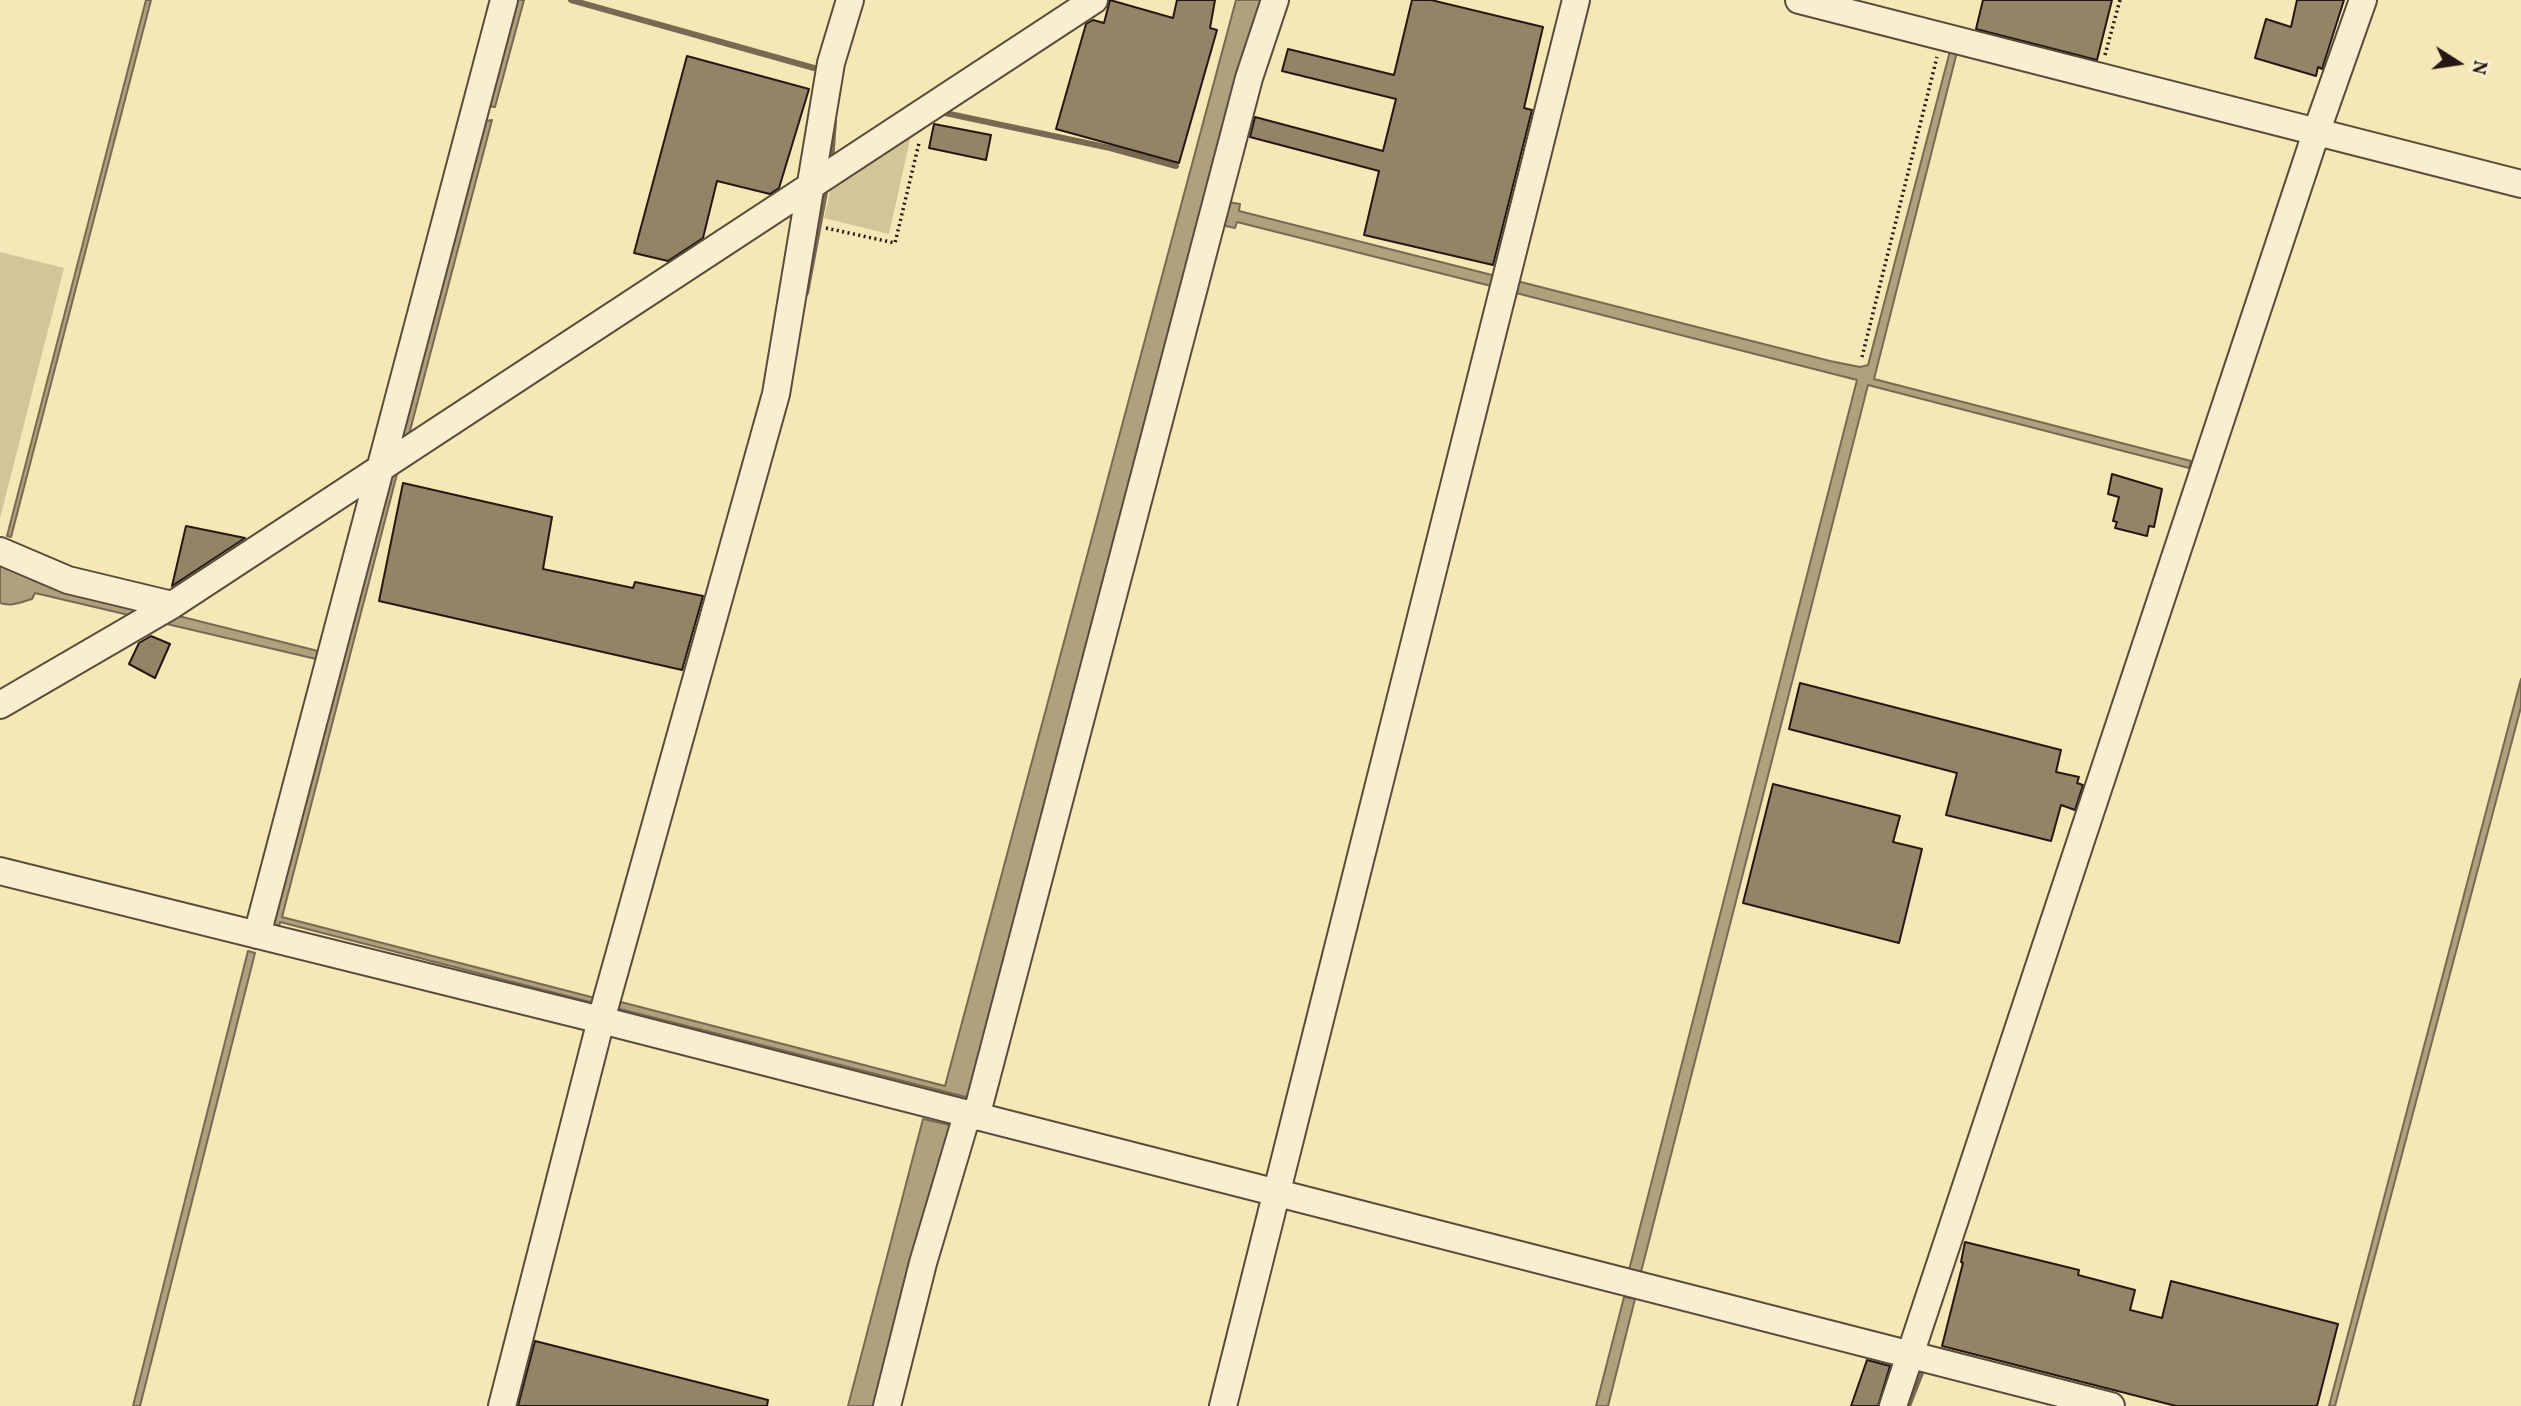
<!DOCTYPE html>
<html>
<head>
<meta charset="utf-8">
<style>
	body { margin:0 }
	#map { position:relative; width:2521px; height:1406px; overflow:hidden; background:#f6e7b6; font-family:Vollkorn,serif }
	canvas { display:block }
	.north { position:absolute; left:2423px; top:28px; width:70px; height:70px; -webkit-text-stroke:5px #f9efd0; paint-order:stroke; rotate:102deg; font-size:19px; font-weight:700; line-height:28px; text-align:center; color:#261811 }
	.north::after { content:''; display:block; margin:auto; width:24px; height:32px; background:#261811; clip-path:polygon(50% 0,100% 100%,50% 72%,0 100%) }
</style>
</head>
<body>
<div id="map">
<canvas width="2521" height="1406"></canvas>
<div class="north">N</div>
</div>
<script>
const c = document.querySelector('canvas').getContext('2d');
c.lineJoin = 'round';
function paint(path, color) { c.fillStyle = color; c.fill(path, 'evenodd'); }
function strokePath(path, color, width, dash) { c.strokeStyle = color; c.lineWidth = width; c.lineCap = dash ? 'butt' : 'round'; c.setLineDash(dash || []); c.stroke(path); }
paint(new Path2D(`
	M912 131 889 234 824 218 832 183Z
	M0 252 64 268 0 518Z`), '#d3c49a');
const water = new Path2D(`
	M146 0H151L11 537 7 536Z
	M516 0H524L495 107 488 106Z
	M1236 0H1266L970 1098 612 1007 617 1001 945 1086Z
	M1950 51 1957 52 1874 379 2191 461 2189 468 1868 385 1641 1272 1629 1270 1857 380 1512 292 1517 281 1830 361 1860 367 1868 365Z
	M492 120 407 442 401 438 486 121Z
	M1228 202 1240 204 1239 211 1496 276 1495 287 1237 222 1235 228 1221 225Z
	M391 472 397 474 282 917 595 998 594 1003 280 922 279 927 273 925Z
	M0 558 59 586 318 651 316 659 35 593 32 599C21 602 11 607 0 603Z
	M2521 679V707L2335 1406H2329Z
	M248 951 255 953 140 1406H133Z
	M923 1119 950 1125 879 1406H848Z
	M1624 1297 1635 1299 1608 1406H1596Z`);
paint(water, '#afa17e');
strokePath(water, '#786a52', 2);
strokePath(new Path2D(`
	M571 0 814 68
	M945 113 1110 148 1176 166
	M831 162 834 121
	M806 293 826 187
	M1908 1406 1923 1368 1926 1369`), '#786a52', 6);
const building = new Path2D(`
	M1110 0 1173 18 1177 0H1215L1210 28 1217 30 1179 163 1056 129 1086 24 1093 20 1104 23Z
	M1412 0H1431L1543 27 1524 108 1532 110 1493 265 1364 235 1379 171 1250 137 1255 117 1383 151 1396 99 1282 71 1288 49 1394 75Z
	M1983 0H2112L2097 60 1976 29Z
	M2297 0H2344L2322 69 2318 67 2316 76 2255 58 2266 19 2291 27Z
	M687 56 809 89 779 188 770 194 717 181 703 238 668 261 634 253Z
	M934 124 991 135 986 160 929 148Z
	M2112 474 2162 489 2154 527 2149 526 2147 536 2115 528 2117 522 2113 521 2119 497 2108 494Z
	M403 483 552 517 543 569 633 588 635 582 703 596 682 670 379 601Z
	M186 526 245 538 172 586Z
	M151 636 170 644 155 678 129 664 139 643Z
	M1800 683 2061 750 2056 772 2079 777 2077 783 2083 785 2075 810 2061 805 2051 841 1946 815 1957 773 1789 729Z
	M1773 784 1900 816 1893 842 1922 849 1899 943 1743 903Z
	M1965 1242 2079 1270 2078 1275 2135 1290 2130 1310 2162 1318 2171 1281 2338 1324 2317 1406H2176L1942 1346 1963 1263 1961 1262Z
	M535 1341 768 1400 767 1406H518Z
	M1867 1360 1890 1366 1878 1406H1851Z`);
paint(building, '#928467');
strokePath(building, '#261811', 2);
const minor = new Path2D(`
	M1799 0 2521 184
	M0 551 68 580 172 605
	M0 705 172 605 1094 0
	M0 871 601 1020 2111 1406
	M257 935 504 0
	M976 1117 1249 78 1275 0
	M502 1406 601 1020 776 394 831 63 850 0
	M887 1406 923 1263 967 1115
	M1223 1406 1576 0
	M1893 1406 2316 133 2363 0`);
strokePath(minor, '#5a4c3a', 30);
strokePath(new Path2D(`
	M2105 55 2120 0
	M826 228 895 243 919 143
	M1862 357 1937 57`), '#261811', 3.5, [2, 3.5]);
strokePath(minor, '#f9efd0', 26);
</script>
</body>
</html>
